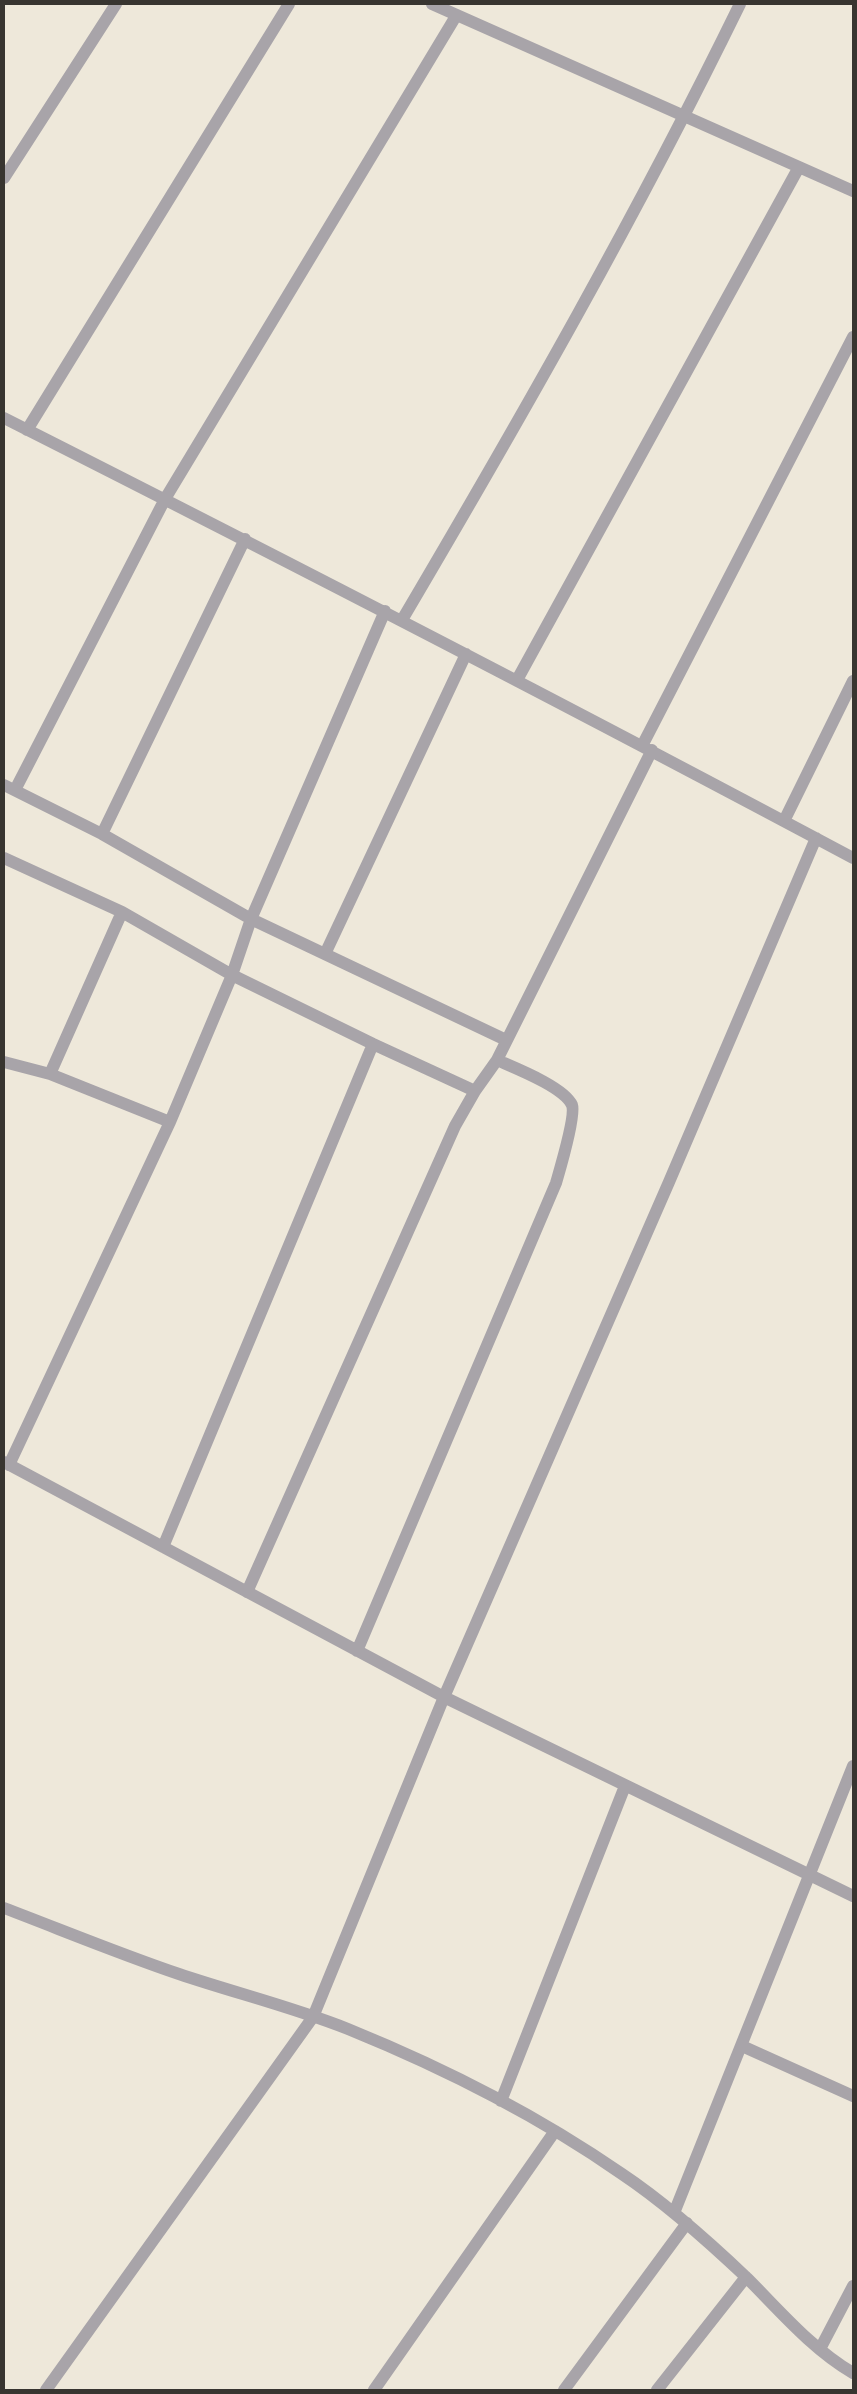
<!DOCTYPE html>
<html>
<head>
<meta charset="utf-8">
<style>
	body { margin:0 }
	#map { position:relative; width:857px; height:2394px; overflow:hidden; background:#eee8da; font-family:Jost,sans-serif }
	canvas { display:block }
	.frame { position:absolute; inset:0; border:5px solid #383530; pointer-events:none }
</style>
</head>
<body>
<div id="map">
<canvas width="857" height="2394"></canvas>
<div class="frame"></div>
</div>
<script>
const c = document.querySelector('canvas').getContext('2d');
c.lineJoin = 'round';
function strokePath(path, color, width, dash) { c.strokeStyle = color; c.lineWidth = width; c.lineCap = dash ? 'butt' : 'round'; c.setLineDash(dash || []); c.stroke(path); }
strokePath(new Path2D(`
	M432 4 853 191
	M4 178 116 4
	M4 418C289 562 572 708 853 858
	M27 430 289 4
	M402 620C521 418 637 215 740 4
	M517 680 799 167
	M642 746 853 337
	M4 785 102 834 251 919 506 1040
	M15 790 165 499 456 16
	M784 821 853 681
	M102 834 245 539
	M4 858 122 912 232 975 373 1044 475 1091
	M122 912 50 1074 170 1122
	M325 954 466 654
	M4 1062 50 1074
	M4 1462 444 1697 669 1182 816 838
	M9 1465 170 1122 232 975 251 919 385 611
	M163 1547 373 1044
	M247 1592 455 1126 475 1091 497 1060 652 750
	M357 1651 556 1183C560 1169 576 1116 572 1105 564 1087 515 1068 497 1060
	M4 1908C62 1930 120 1954 179 1974 235 1993 293 2007 348 2029 444 2068 537 2115 622 2174 667 2204 708 2241 747 2278 780 2311 812 2349 853 2373
	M742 2046 853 2096
	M501 2101 625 1786
	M674 2213 853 1766
	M820 2349 853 2286
	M46 2390 313 2017 444 1697 853 1896
	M374 2390 555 2131
	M564 2390 687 2223
	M657 2390 746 2277`), '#a8a4a9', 12);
</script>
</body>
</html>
